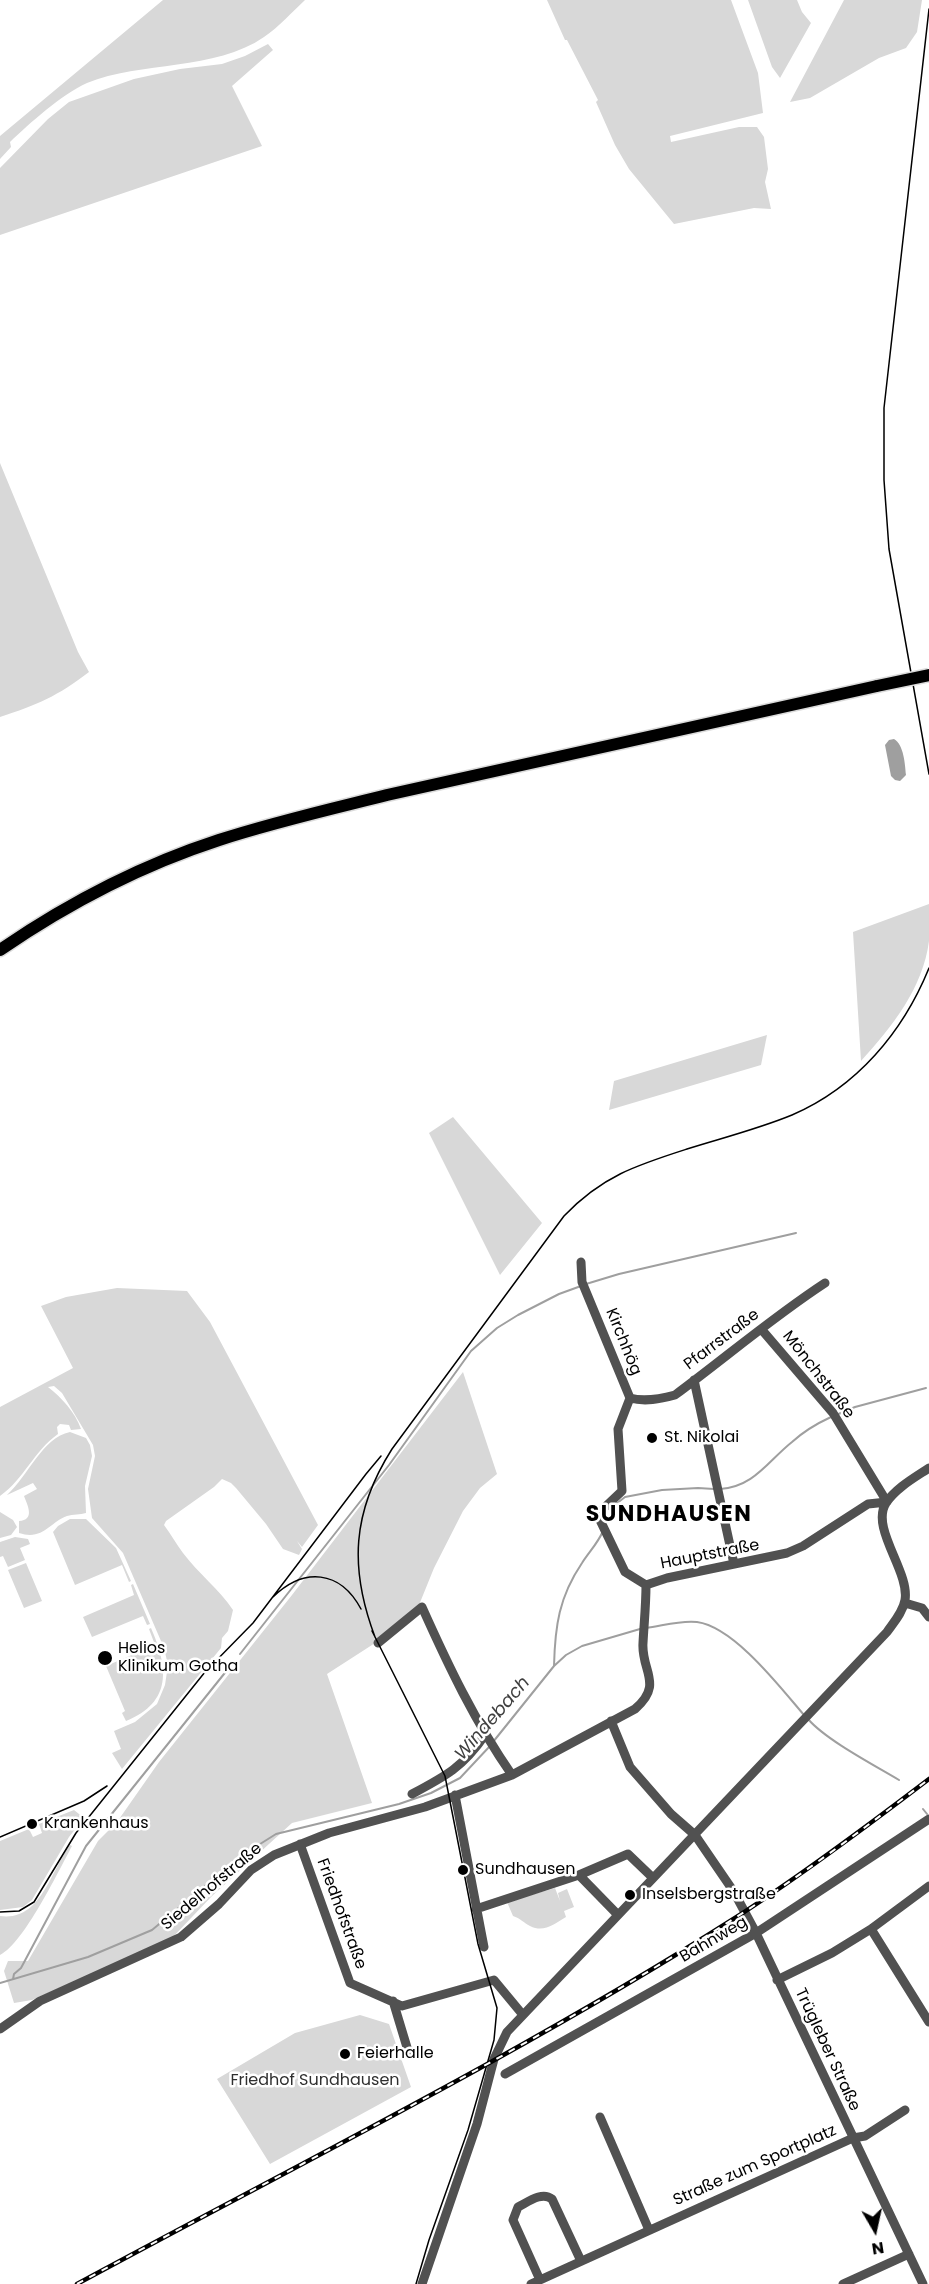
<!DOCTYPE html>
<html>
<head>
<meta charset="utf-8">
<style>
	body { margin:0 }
	#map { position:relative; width:929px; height:2284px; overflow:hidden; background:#fff; font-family:Poppins,sans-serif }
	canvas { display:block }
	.north { position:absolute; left:845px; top:2200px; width:60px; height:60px; -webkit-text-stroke:4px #fff; paint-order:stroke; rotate:171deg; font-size:16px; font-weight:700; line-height:24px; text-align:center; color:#000 }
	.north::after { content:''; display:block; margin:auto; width:21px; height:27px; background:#000; clip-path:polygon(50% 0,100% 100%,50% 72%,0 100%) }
</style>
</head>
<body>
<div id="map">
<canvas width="929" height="2284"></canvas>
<div class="north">N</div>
</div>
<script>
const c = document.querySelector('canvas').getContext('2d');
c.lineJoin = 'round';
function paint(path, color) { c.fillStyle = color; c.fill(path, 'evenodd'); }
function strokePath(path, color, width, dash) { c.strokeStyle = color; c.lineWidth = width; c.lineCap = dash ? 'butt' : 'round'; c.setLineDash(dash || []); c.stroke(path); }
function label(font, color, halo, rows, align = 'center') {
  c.font = font + ' Poppins,sans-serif'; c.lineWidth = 5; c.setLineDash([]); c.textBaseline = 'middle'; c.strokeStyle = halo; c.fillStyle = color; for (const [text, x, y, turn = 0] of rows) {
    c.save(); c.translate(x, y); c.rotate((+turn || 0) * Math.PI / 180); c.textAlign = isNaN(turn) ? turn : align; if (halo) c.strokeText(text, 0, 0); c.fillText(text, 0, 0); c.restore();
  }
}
paint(new Path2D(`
	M163 0H305C292 12 279 27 264 37 215 71 141 61 87 83 62 94 30 123 10 142L11 147 0 159V136Z
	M547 0H731L758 73 763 113 670 136 671 142 739 127H757L764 137 768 169 765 182 771 209 754 208 674 224 629 169 615 145 596 102 598 100 567 40H565Z
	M748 0H797L802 12 811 23 780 78 772 67Z
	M844 0H922L917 32 906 48 879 58 810 98 790 102Z
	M268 44 273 50 232 86 262 146 0 235V168L48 119 69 102 134 79 180 69 222 64 245 56Z
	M0 463 78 652 89 672C58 696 37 705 0 717Z
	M929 904C929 916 929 929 929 941 923 988 892 1027 861 1061L853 932Z
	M767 1035 761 1065 609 1110 614 1081Z
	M453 1117 542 1223 500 1275 429 1133Z
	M117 1288 187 1291 210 1322 318 1525 302 1547 297 1541 302 1549 299 1555 283 1549 266 1524 236 1488 231 1483 222 1479 214 1487 166 1521 164 1525C171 1534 176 1544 183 1553 198 1573 219 1589 233 1610L228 1631 222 1638 221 1648 122 1769 112 1753 121 1749 114 1731 135 1722 157 1704 165 1685 168 1665 164 1648 123 1553 92 1518 88 1489 95 1456 93 1445 62 1393 54 1386 48 1387C62 1398 75 1412 81 1429L71 1430 69 1425 60 1424 57 1427 58 1434C33 1452 25 1478 0 1496V1407L73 1368 41 1306 66 1297Z
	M463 1372 497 1474 480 1488 463 1511 434 1568 419 1605 372 1645 327 1674 372 1803 292 1823 212 1896 172 1938 32 2000 14 2003 4 1971 8 1961H28L98 1841 117 1822 159 1762 292 1595Z
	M70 1432 86 1438 90 1445 92 1456 85 1486 86 1513C80 1515 73 1514 67 1516 50 1522 43 1541 19 1533V1521C35 1520 28 1506 24 1496L37 1489 33 1483 7 1495C29 1475 42 1438 70 1432Z
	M0 1512 13 1520 17 1527 11 1535 0 1538Z
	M70 1519H86L116 1548 131 1581 129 1582 122 1565 75 1585 53 1532 58 1526Z
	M15 1537 28 1539 30 1544 20 1548 25 1560 8 1567 3 1556 0 1557V1542Z
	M26 1563 42 1601 24 1608 8 1570Z
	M133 1584 150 1624 147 1625 143 1616 92 1637 83 1617 134 1595 131 1585Z
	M151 1628C168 1667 173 1702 126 1721L122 1713 125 1711 106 1666 155 1645 149 1629Z
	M74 1810 84 1818 69 1837 32 1900 23 1907 0 1910V1841L29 1829 33 1837 42 1833 39 1824Z
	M70 1845 72 1846C58 1872 24 1943 0 1955V1916C41 1922 51 1870 70 1845Z
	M555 1888 560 1901 558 1893 567 1889 574 1907 564 1911 566 1917C554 1924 544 1933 530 1926 524 1923 520 1918 513 1916L507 1902Z
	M360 2015 389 2024 411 2087 270 2164 217 2079 295 2033Z`), '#d8d8d8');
paint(new Path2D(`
	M894 739C904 745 905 764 906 775L900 781 895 780 891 776 885 745 889 740Z`), '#9f9f9f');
strokePath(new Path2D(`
	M586 1284 619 1274 796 1233
	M836 1415 855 1407 926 1388
	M720 1489C754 1487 768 1461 792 1442 803 1432 818 1423 831 1417
	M606 1523 616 1504 625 1497 662 1490 698 1488 714 1489
	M646 1628C662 1626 680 1620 697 1622 734 1627 780 1687 804 1715
	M240 1654 389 1465 471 1351 497 1328 518 1315 559 1294 581 1286
	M554 1666C555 1626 559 1597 582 1563 589 1552 598 1543 603 1531
	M808 1719C826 1740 874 1765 899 1780
	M493 1742 554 1666 566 1655 582 1646 640 1629
	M923 1809 927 1814
	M13 1979 14 1974 21 1968 86 1846 232 1664
	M0 1983 88 1957 152 1930 241 1856 276 1834 399 1804 431 1793 460 1778 490 1746`), '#9f9f9f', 2);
const major = new Path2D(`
	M0 950C67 904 142 865 219 840 274 822 331 809 387 795L877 686`);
strokePath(major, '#dbdbdb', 15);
strokePath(new Path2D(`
	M581 1262 582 1282 630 1398 618 1429 622 1491 603 1509 599 1518 625 1572 646 1585
	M762 1330 833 1413 887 1502
	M694 1380 734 1564
	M630 1398C645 1402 660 1399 675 1395 725 1358 773 1317 825 1283
	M646 1585 667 1578 787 1553 803 1546 868 1504 887 1502
	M905 1603 922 1608 929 1617
	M378 1643 422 1607C448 1665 475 1722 512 1775
	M611 1721 630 1767 671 1814 695 1835 734 1892 756 1933 923 2284
	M412 1794C446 1776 463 1767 485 1735
	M455 1795 484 1947
	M300 1844 350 1983 402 2006 494 1980 523 2015
	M579 1875 618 1915
	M476 1909 579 1875 628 1854 653 1878
	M871 1929 929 2022
	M777 1980 832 1953 871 1929 929 1886
	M393 2001 409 2054
	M0 2029 40 2001 181 1937 219 1904 251 1870 274 1855 329 1833 425 1807 512 1775 635 1709C664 1684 641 1671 643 1643 644 1624 646 1605 646 1585
	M505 2074 756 1933 929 1819
	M600 2117 649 2230
	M540 2280 513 2220 518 2207C528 2202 542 2191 552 2199L581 2261
	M422 2284 477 2124 494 2059 507 2032 887 1632C894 1622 903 1612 905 1600 910 1572 870 1528 886 1503 896 1488 914 1478 929 1468
	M531 2284 853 2138 865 2136 905 2110
	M843 2284 909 2254`), '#515151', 9);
strokePath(major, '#000', 12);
strokePath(new Path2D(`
	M929 9 884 408V480L889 549 929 774
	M273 1597C304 1567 340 1570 361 1609
	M372 1631 445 1776 478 1944 497 2008 494 2040 468 2130 429 2240 416 2284
	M375 1637C349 1568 352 1512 392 1449L564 1216C602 1176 637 1165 687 1149 722 1138 758 1129 792 1115 857 1087 903 1032 929 968
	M0 1837 84 1801 107 1786
	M0 1912 19 1911 34 1902 76 1833 205 1672 253 1623 366 1474 381 1456`), '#000', 1.5);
const rail = new Path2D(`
	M77 2284C297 2165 524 2052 735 1918 802 1875 866 1827 929 1779`);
strokePath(rail, '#000', 4.5);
strokePath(rail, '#fff', 2, [7]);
const majorBridge = new Path2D(`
	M877 686 929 675`);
strokePath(majorBridge, '#dbdbdb', 15, []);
strokePath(majorBridge, '#000', 12);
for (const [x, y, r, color] of [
	[652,1438,6,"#000"],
	[105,1658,8,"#000"],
	[32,1824,6,"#000"],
	[463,1870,6,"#000"],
	[630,1895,6,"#000"],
	[345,2054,6,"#000"]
]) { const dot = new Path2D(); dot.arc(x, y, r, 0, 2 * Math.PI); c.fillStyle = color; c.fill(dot); strokePath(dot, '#fff', 2); }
label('16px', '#000', '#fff', [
	["Pfarrstraße",722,1340,-37],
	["Kirchhög",623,1342,68],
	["Mönchstraße",818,1375,52],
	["Hauptstraße",710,1555,-11],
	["Siedelhofstraße",212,1887,-40],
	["Friedhofstraße",341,1914,70],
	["Bahnweg",714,1940,-30],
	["Trügleber Straße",827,2050,65],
	["Straße zum Sportplatz",755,2166,-24]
]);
label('16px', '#000', '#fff', [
	["St. Nikolai",664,1438],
	["Helios",118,1649],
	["Klinikum Gotha",118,1667],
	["Krankenhaus",44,1824],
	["Sundhausen",475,1870],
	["Inselsbergstraße",642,1895],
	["Feierhalle",357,2054]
], 'left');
label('16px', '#2f2f2f', '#fff', [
	["Friedhof Sundhausen",315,2081]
]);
label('italic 18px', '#404040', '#fff', [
	["Windebach",493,1719,-49]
]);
c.letterSpacing = '1.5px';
label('bold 22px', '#000', '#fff', [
	["SUNDHAUSEN",669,1515]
]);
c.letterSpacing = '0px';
</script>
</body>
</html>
